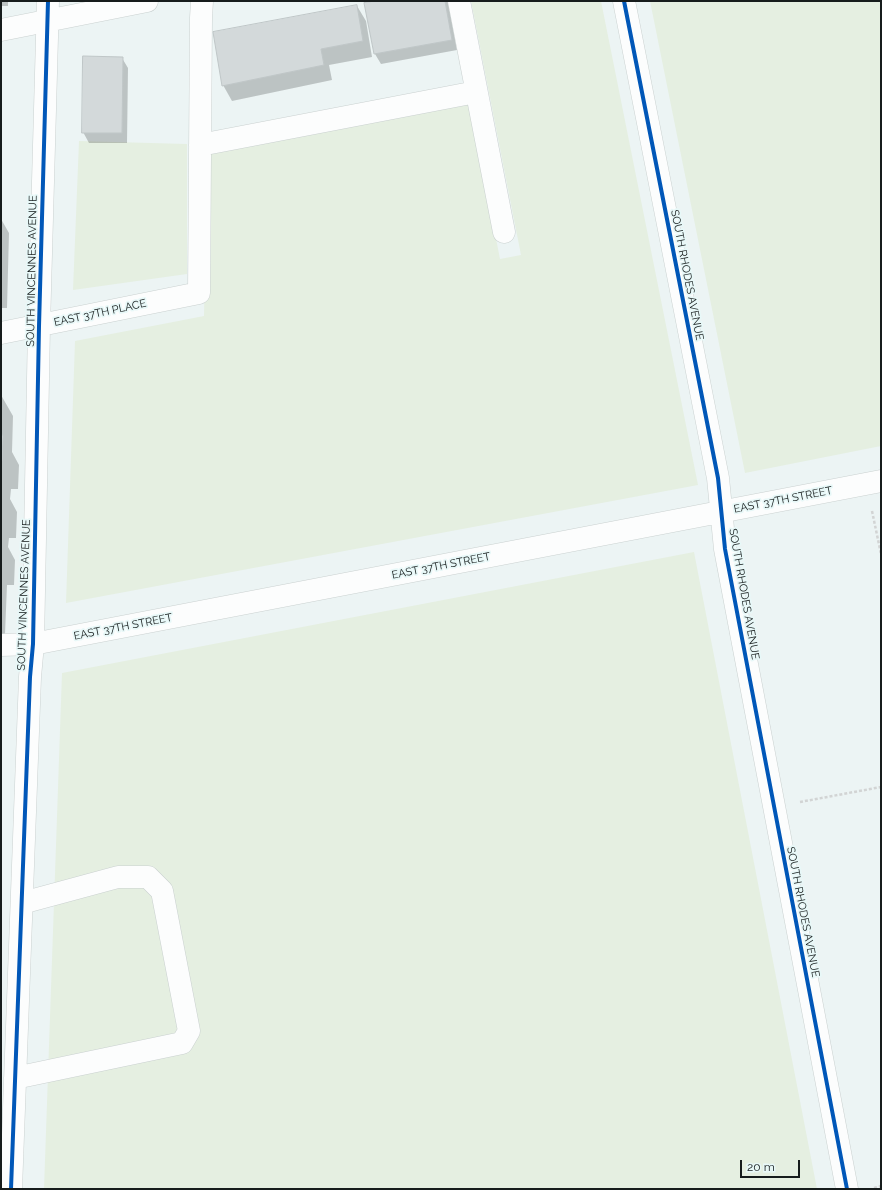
<!DOCTYPE html>
<html>
<head>
<meta charset="utf-8">
<style>
	body { margin:0 }
	#map { position:relative; width:882px; height:1190px; overflow:hidden; background:#ecf4f4; font-family:Raleway,sans-serif }
	canvas { display:block }
	.frame { position:absolute; inset:0; border:2px solid #161c1c; pointer-events:none }
	.scale { position:absolute; left:740px; top:1160px; width:60px; height:18px; box-sizing:border-box; border:2px solid #161c1c; border-top:0; padding-left:5px; font-size:12px; line-height:14px; white-space:nowrap; color:#161c1c; -webkit-text-stroke:3px #e8f8f8; paint-order:stroke }
</style>
</head>
<body>
<div id="map">
<canvas width="882" height="1190"></canvas>
<div class="frame"></div>
<div class="scale">20 m</div>
</div>
<script>
const c = document.querySelector('canvas').getContext('2d');
c.lineJoin = 'round';
function paint(path, color) { c.fillStyle = color; c.fill(path, 'evenodd'); }
function strokePath(path, color, width, dash) { c.strokeStyle = color; c.lineWidth = width; c.lineCap = dash ? 'butt' : 'round'; c.setLineDash(dash || []); c.stroke(path); }
function label(font, color, halo, rows, align = 'center') {
  c.font = font + ' Raleway,sans-serif'; c.lineWidth = 3.5; c.setLineDash([]); c.textBaseline = 'middle'; c.strokeStyle = halo; c.fillStyle = color; for (const [text, x, y, turn = 0] of rows) {
    c.save(); c.translate(x, y); c.rotate((+turn || 0) * Math.PI / 180); c.textAlign = isNaN(turn) ? turn : align; if (halo) c.strokeText(text, 0, 0); c.fillText(text, 0, 0); c.restore();
  }
}
paint(new Path2D(`
	M471 1H601L698 485 66 603 75 341 204 316 207 152 469 102 500 259 521 255Z
	M650 1H881V446L745 473Z
	M79 141 187 144V274L73 290Z
	M694 552 817 1189H44L62 673Z`), '#e5efe1');
paint(new Path2D(`
	M1 1H8V6H1Z
	M380 1H448L457 50 381 64 375 54 365 4Z
	M357 6 366 21 372 57 329 65 332 80 232 101 223 85Z
	M122 58 128 68 127 143H89L83 132Z
	M1 219 9 233 7 308H1Z
	M1 395 13 416 12 452 19 465 18 489H11L10 499 17 512 16 538H9L8 547 15 560 14 585H7L5 634H1Z`), '#0003');
const building = new Path2D(`
	M375 1H445L452 40 374 54 364 3Z
	M357 5 363 41 321 49 324 65 222 86 213 32Z
	M83 56 123 57 122 133H82Z
	M1 435H3L2 461H1Z`);
paint(building, '#d3d9da');
strokePath(building, '#bfc6c7', 1);
const minor = new Path2D(`
	M459 1 504 232
	M624 1 718 478 725 549 847 1189
	M1 30 147 1
	M200 145 476 92
	M1 333 199 293 201 18 202 1
	M1 645 33 644 881 481
	M15 1078 182 1043 189 1031 162 891 148 877H118L22 903
	M11 1189 30 677 33 644 39 326 48 1`);
strokePath(minor, '#cad1d0', 23);
strokePath(new Path2D(`
	M872 511 881 554
	M800 802 881 787
	M874 1188 881 1186`), '#d2d4d4', 2.5, [3, 2]);
strokePath(minor, '#fcfdfd', 22);
strokePath(new Path2D(`
	M624 1 718 478 725 549 847 1189
	M11 1189 30 677 33 644 39 326 48 1`), '#0057b8', 4);
label('11px', '#161c1c', '#e8f8f8', [
	["SOUTH VINCENNES AVENUE",32,271,-89],
	["SOUTH RHODES AVENUE",687,275,79],
	["EAST 37TH PLACE",100,313,-12],
	["EAST 37TH STREET",783,500,-11],
	["EAST 37TH STREET",441,566,-11],
	["SOUTH RHODES AVENUE",744,594,80],
	["SOUTH VINCENNES AVENUE",24,595,-88],
	["EAST 37TH STREET",123,627,-11],
	["SOUTH RHODES AVENUE",803,912,79]
]);
</script>
</body>
</html>
